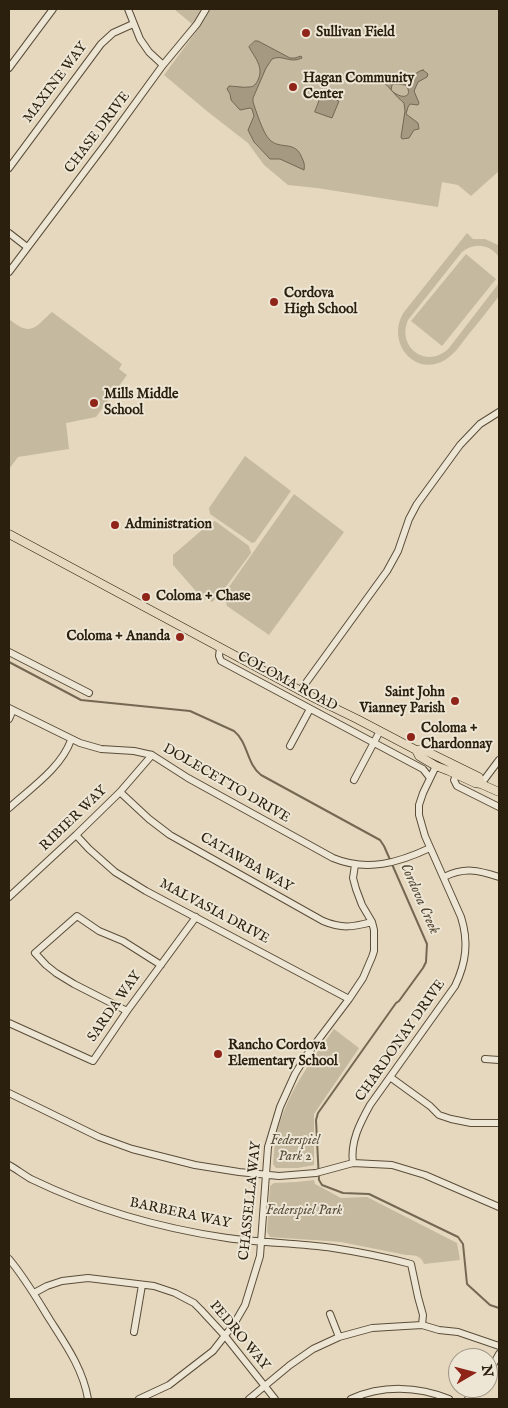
<!DOCTYPE html>
<html>
<head>
<meta charset="utf-8">
<style>
	body { margin:0 }
	#map { position:relative; width:508px; height:1408px; overflow:hidden; background:#e5d8be; font-family:"IM FELL English",serif }
	canvas { display:block }
	.frame { position:absolute; inset:0; border:10px solid #2b1f0d; pointer-events:none }
	.north { position:absolute; left:448px; top:1348px; width:50px; height:50px; box-sizing:border-box; background:#eee6d5; border:1px solid #a09685; border-radius:50%; rotate:82deg; font-size:14px; font-weight:700; line-height:20px; text-align:center; color:#2b1f0d }
	.north::after { content:''; display:block; margin:auto; width:18px; height:22px; background:#8f2418; clip-path:polygon(50% 0,100% 100%,50% 72%,0 100%) }
</style>
</head>
<body>
<div id="map">
<canvas width="508" height="1408"></canvas>
<div class="frame"></div>
<div class="north">N</div>
</div>
<script>
const c = document.querySelector('canvas').getContext('2d');
c.lineJoin = 'round';
function paint(path, color) { c.fillStyle = color; c.fill(path, 'evenodd'); }
function strokePath(path, color, width, dash) { c.strokeStyle = color; c.lineWidth = width; c.lineCap = dash ? 'butt' : 'round'; c.setLineDash(dash || []); c.stroke(path); }
function label(font, color, halo, rows, align = 'center') {
  c.font = font + ' "IM FELL English",serif'; c.lineWidth = 4; c.setLineDash([]); c.textBaseline = 'middle'; c.strokeStyle = halo; c.fillStyle = color; for (const [text, x, y, turn = 0] of rows) {
    c.save(); c.translate(x, y); c.rotate((+turn || 0) * Math.PI / 180); c.textAlign = isNaN(turn) ? turn : align; if (halo) c.strokeText(text, 0, 0); c.fillText(text, 0, 0); c.restore();
  }
}
paint(new Path2D(`
	M174 9H499V171L471 196 458 185 442 182 438 207 317 188 288 185 264 165 248 143 208 112 164 75 198 29Z
	M467 233 473 239H485L498 245 499 257C490 244 474 242 462 252L408 320C396 348 428 370 449 348L499 283V296C489 309 479 322 468 335 461 344 455 354 445 360 414 378 385 341 404 312Z
	M466 254 496 279 442 346 411 321Z
	M52 312 122 364 119 369 127 375 96 417 66 423 69 449 18 457 9 469V319C31 337 34 328 52 312Z
	M245 456 291 491 255 542 252 543 210 514 209 508Z
	M294 494 344 532 269 635 227 606 224 594Z
	M215 521 249 546 251 553 219 596 212 602 202 598 173 565V555L210 523Z
	M334 1029 359 1048 314 1114V1165L298 1168H276L273 1164C274 1156 274 1146 276 1137 285 1096 310 1062 334 1029Z
	M314 1180 315 1184 341 1198 367 1197 457 1243 460 1260 424 1264C421 1255 414 1255 406 1255L341 1242 270 1237 267 1232 270 1186 274 1183 296 1182Z`), '#c5b9a0');
const water = new Path2D(`
	M255 41H258L290 58H295L301 56 302 58C290 64 282 54 272 59L266 68 253 98V102C256 111 263 133 269 139 280 151 295 139 302 158 304 162 305 165 304 170L280 159H270L254 142 248 130 254 116 252 109 250 108 240 110 231 100 230 94 227 89 229 86C235 86 243 88 249 87 254 87 256 84 258 80 264 67 255 58 249 47Z
	M423 70 428 74 427 77 418 82 414 91 419 103 418 105 410 104 408 107 406 114 418 123 419 129 414 130 409 138 402 139 401 137 405 111 404 103C395 96 390 87 381 80L382 78C391 82 401 86 410 79 415 75 417 71 423 70ZM395 84 406 85C414 98 401 100 391 90L392 85Z
	M322 94 339 101 332 118 315 112Z`);
paint(water, '#a69982');
strokePath(water, '#756853', 1);
strokePath(new Path2D(`
	M9 662 81 700 190 711 234 731C248 742 247 765 261 775L380 840 384 846 427 944 426 962 423 968 399 1001 396 1003 318 1113 316 1120 319 1180 322 1185 343 1193 369 1194 458 1237 463 1244 467 1284 490 1305 499 1308`), '#756853', 2);
const minor = new Path2D(`
	M128 9 140 39 149 52 163 65
	M9 68 53 9
	M9 168 101 44 113 33 133 24
	M9 233 27 247
	M9 272 107 142 163 65 197 24 206 9
	M220 648 219 656 221 661 423 769 430 778
	M9 652 89 693
	M300 691 387 571 398 551 409 519 417 504 460 445 480 424 499 412
	M9 708 80 743 101 749 134 751 152 755 188 778 333 858C367 872 398 863 430 848
	M9 719 13 710
	M290 746 310 709
	M457 774 454 780 457 786 499 807
	M354 780 380 731
	M481 784 499 760
	M120 792 149 819 170 835 323 921C342 929 353 927 372 922
	M9 808C31 788 61 768 71 740
	M76 835 89 849 115 872 146 891 349 999
	M444 877C464 867 478 870 499 877
	M9 897 76 835 120 792 152 755
	M127 1011 74 984 56 973 46 965 35 953 77 916 99 931 123 941 161 965
	M9 1023 93 1061 127 1011 196 917
	M485 1059 499 1060
	M390 1077 430 1106 439 1115 451 1119 471 1123H499
	M9 1093 99 1137 132 1149 195 1165 239 1172 279 1176 316 1173 353 1163 392 1165 425 1175 499 1207
	M353 1163C350 1142 360 1123 370 1105L455 986C466 963 469 942 461 917L425 836 419 815V805L423 793 436 766
	M9 1165C16 1169 24 1175 31 1179 93 1209 159 1228 227 1238 262 1243 298 1243 333 1248 359 1252 385 1257 411 1264L418 1297 423 1315 422 1325
	M9 1259C25 1278 37 1299 50 1320 66 1345 83 1369 88 1399
	M34 1293 47 1286 62 1281 88 1278 154 1286 175 1293 194 1303 201 1310 225 1336 275 1399
	M330 1314 339 1337
	M134 1332 142 1285
	M488 1374 499 1354
	M139 1399 169 1385 213 1351 234 1324 245 1305 260 1256 268 1147 280 1107 295 1074 306 1056 349 999 363 978 372 957 374 951V930L372 922 362 905 356 889 353 878 355 865
	M249 1399 290 1365 313 1349 339 1337 372 1328 422 1325 439 1330 458 1332 499 1346
	M351 1399C382 1385 418 1386 449 1399
	M468 1399 479 1388`);
const major = new Path2D(`
	M9 534 316 699 357 719 416 750H424L479 777 481 784
	M416 750 419 756 436 766 449 771 475 783 481 784 499 792`);
strokePath(minor, '#5a4d39', 8);
strokePath(major, '#2b1f0d', 9);
strokePath(minor, '#eee6d5', 6);
strokePath(major, '#e5d8be', 8);
for (const [x, y, r, color] of [
	[306,33,5,"#8f2418"],
	[293,87,5,"#8f2418"],
	[274,302,5,"#8f2418"],
	[94,403,5,"#8f2418"],
	[115,525,5,"#8f2418"],
	[146,597,5,"#8f2418"],
	[180,637,5,"#8f2418"],
	[455,701,5,"#8f2418"],
	[411,737,5,"#8f2418"],
	[218,1054,5,"#8f2418"]
]) { const dot = new Path2D(); dot.arc(x, y, r, 0, 2 * Math.PI); c.fillStyle = color; c.fill(dot); strokePath(dot, '#eee6d5', 2); }
label('bold 14px', '#2b1f0d', '#eee6d5', [
	["Sullivan Field",316,33],
	["Hagan Community",303,79],
	["Center",303,95],
	["Cordova",284,294],
	["High School",284,310],
	["Mills Middle",104,395],
	["School",104,411],
	["Administration",125,525],
	["Coloma + Chase",156,597],
	["Coloma + Ananda",170,637,"right"],
	["Saint John",445,693,"right"],
	["Vianney Parish",445,709,"right"],
	["Coloma +",421,729],
	["Chardonnay",421,745],
	["Rancho Cordova",228,1046],
	["Elementary School",228,1062]
], 'left');
label('14px', '#2b1f0d', '#eee6d5', [
	["MAXINE WAY",56,83,-53],
	["CHASE DRIVE",98,133,-53],
	["COLOMA ROAD",287,682,28],
	["DOLECETTO DRIVE",226,784,30],
	["RIBIER WAY",74,819,-44],
	["CATAWBA WAY",246,863,30],
	["MALVASIA DRIVE",214,912,28],
	["SARDA WAY",115,1007,-55],
	["CHARDONAY DRIVE",401,1041,-55],
	["CHASSELLA WAY",251,1201,-84],
	["BARBERA WAY",180,1214,12],
	["PEDRO WAY",239,1336,50]
]);
label('italic 14px', '#594d39', '#eee6d5', [
	["Federspiel",295,1141],
	["Park 2",295,1157],
	["Federspiel Park",304,1211]
]);
label('italic 15px', '#564a36', '#eee6d5', [
	["Cordova Creek",419,899,66]
]);
</script>
</body>
</html>
